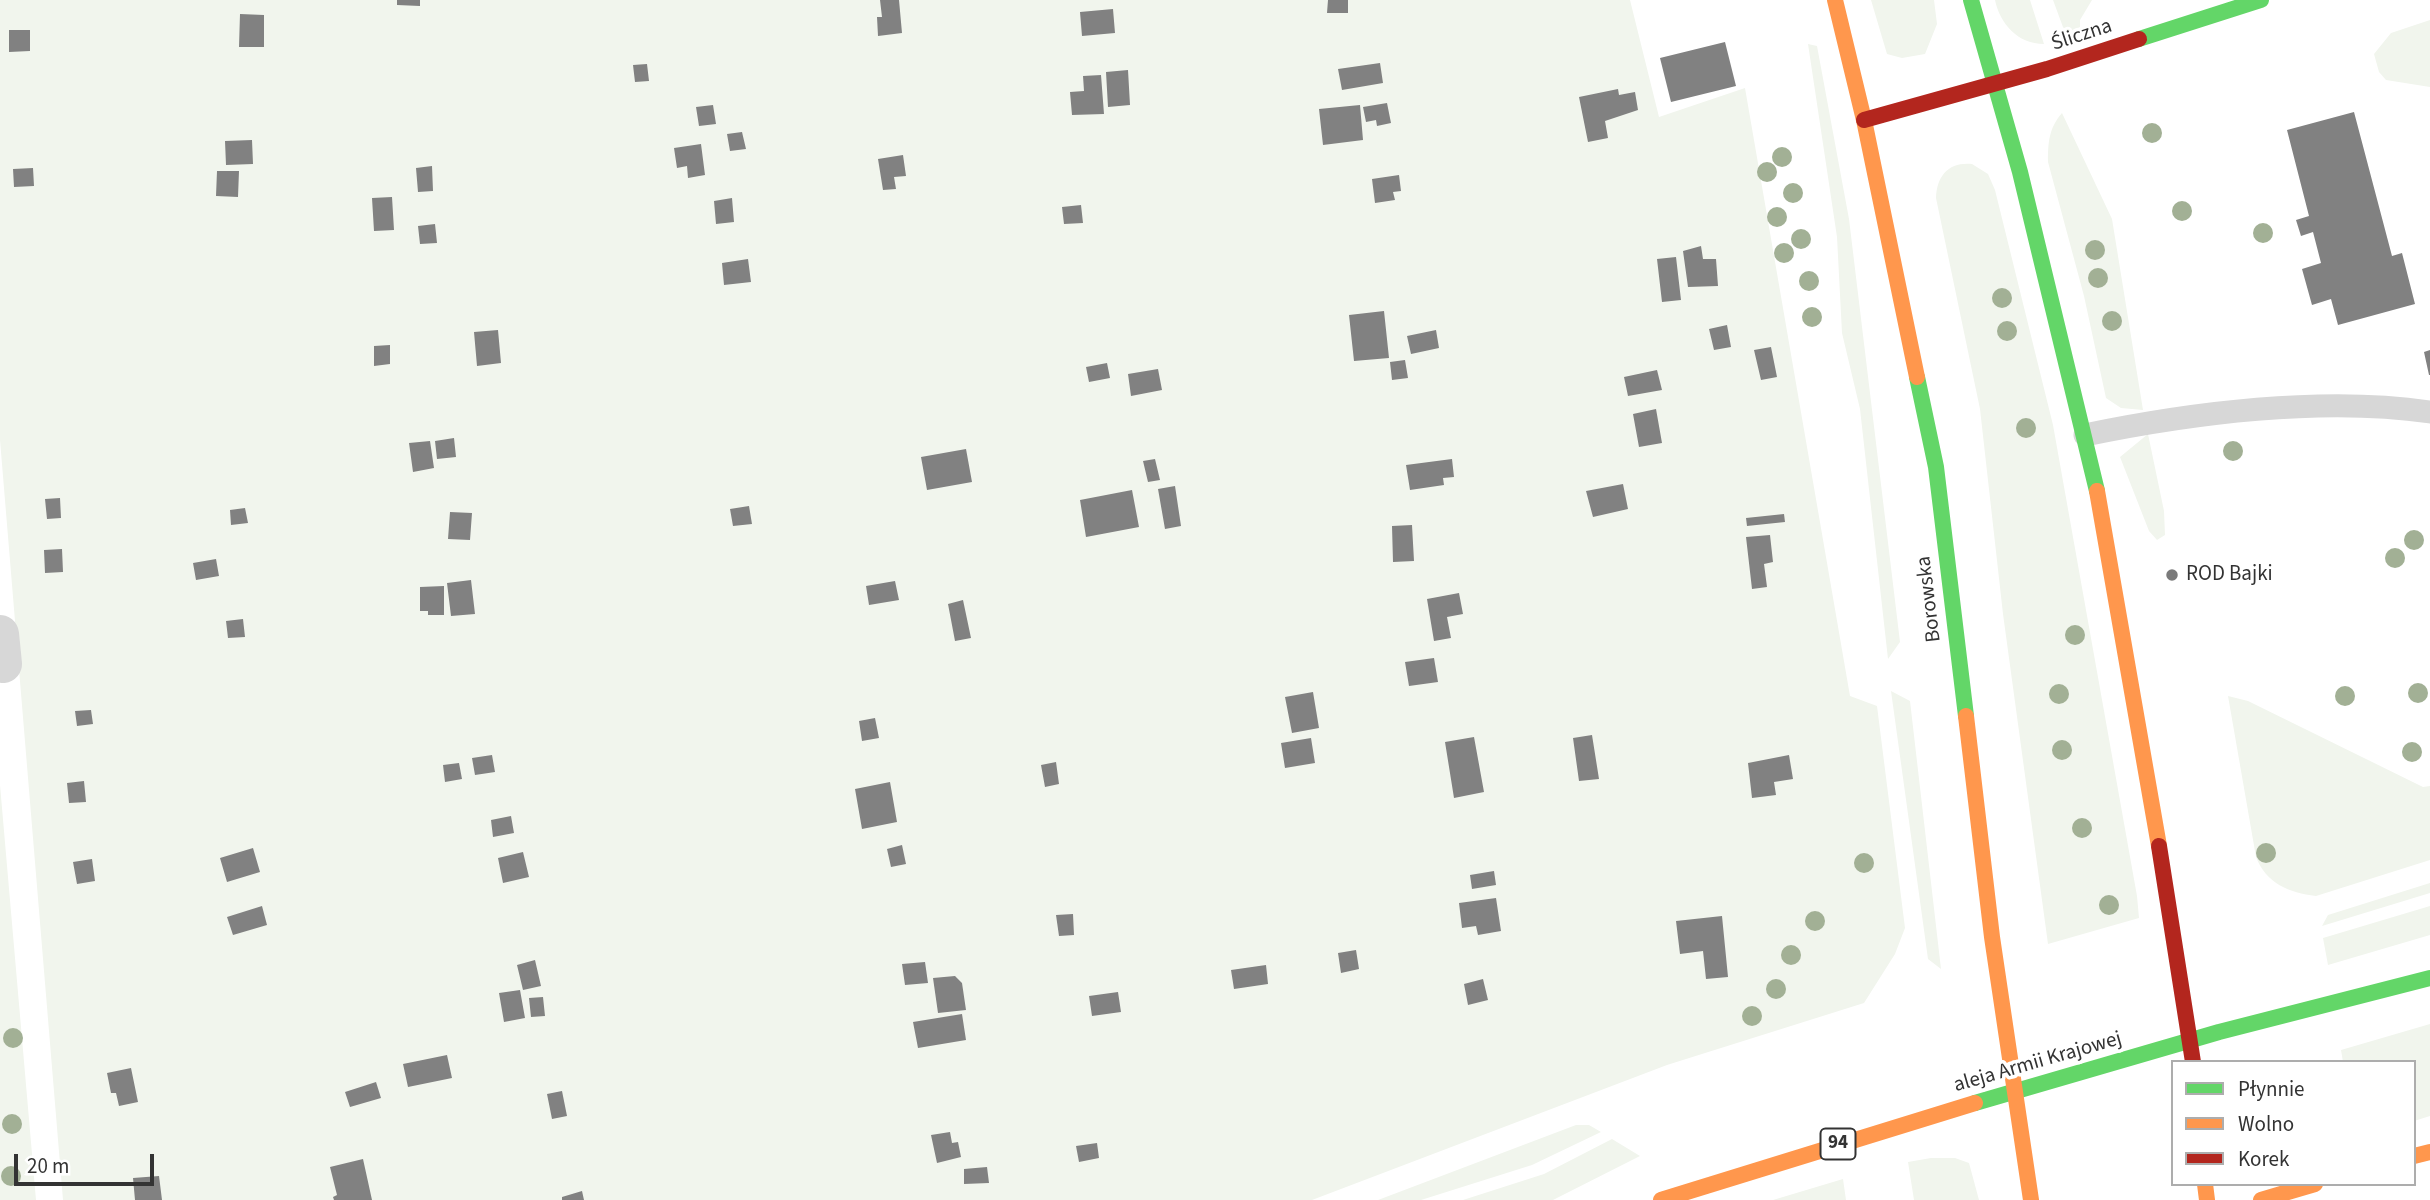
<!DOCTYPE html>
<html>
<head>
<meta charset="utf-8">
<style>
	body { margin:0 }
	#map { position:relative; width:2430px; height:1200px; overflow:hidden; background:#fff; font-family:"Source Sans 3",sans-serif }
	canvas { display:block }
	.legend { position:absolute; left:2171px; top:1060px; width:245px; height:126px; box-sizing:border-box; background:#fff; border:2px solid #adadad; margin:0; padding:9px 12px; list-style:none; font-size:21px; color:#333 }
	.legend li { display:flex; align-items:center; gap:14px; height:35px }
	.legend b { width:35px; border:2px solid #adadad }
	.scale { position:absolute; left:14px; top:1154px; width:140px; height:32px; box-sizing:border-box; border:4px solid #333; border-top:0; padding-left:9px; font-size:21px; line-height:24px; white-space:nowrap; color:#333; -webkit-text-stroke:5px #fff; paint-order:stroke }
</style>
</head>
<body>
<div id="map">
<canvas width="2430" height="1200"></canvas>
<ul class="legend">
<li><b style="height:9px;background:#63d668"></b>Płynnie</li>
<li><b style="height:9px;background:#ff974d"></b>Wolno</li>
<li><b style="height:9px;background:#b3261e"></b>Korek</li>
</ul>
<div class="scale">20 m</div>
</div>
<script>
const c = document.querySelector('canvas').getContext('2d');
c.lineJoin = 'round';
function paint(path, color) { c.fillStyle = color; c.fill(path, 'evenodd'); }
function strokePath(path, color, width, dash) { c.strokeStyle = color; c.lineWidth = width; c.lineCap = dash ? 'butt' : 'round'; c.setLineDash(dash || []); c.stroke(path); }
function label(font, color, halo, rows, align = 'center') {
  c.font = font + ' "Source Sans 3",sans-serif'; c.lineWidth = 7; c.setLineDash([]); c.textBaseline = 'middle'; c.strokeStyle = halo; c.fillStyle = color; for (const [text, x, y, turn = 0] of rows) {
    c.save(); c.translate(x, y); c.rotate((+turn || 0) * Math.PI / 180); c.textAlign = isNaN(turn) ? turn : align; if (halo) c.strokeText(text, 0, 0); c.fillText(text, 0, 0); c.restore();
  }
}
paint(new Path2D(`
	M0 0H1630L1659 117 1745 88 1850 696 1877 706 1905 928 1895 954 1864 1003 1667 1065 1312 1200H63L0 440Z
	M1871 0H1934L1937 24 1925 54 1902 58 1887 54Z
	M1995 0H2030L2044 44C2018 44 2000 24 1995 0Z
	M2053 0H2092L2080 20V34L2067 38Z
	M2430 20V87L2386 80 2379 72 2374 54 2391 33Z
	M1808 44 1817 46 1849 219 1900 642 1888 659 1860 409 1842 333 1837 237Z
	M2062 113 2112 219 2143 410 2121 408 2106 398 2084 296 2048 162C2048 142 2049 128 2062 113Z
	M1972 164 1988 174 1995 190 2053 425 2137 896 2139 918 2048 944 2003 614 1980 409 1936 198C1937 175 1949 162 1972 164Z
	M2148 434 2164 511 2165 535 2157 540 2149 531 2120 457Z
	M1891 691 1910 701 1941 969 1928 959Z
	M2228 696 2248 701 2423 787 2430 786V860L2316 896C2289 893 2266 883 2256 857Z
	M0 785 36 1200H0Z
	M2430 883V893L2322 926 2328 915Z
	M2430 906V935L2328 965 2323 938Z
	M2430 1024V1116L2414 1121V1062H2343L2341 1050Z
	M1576 1125H1589L1601 1132 1532 1165 1421 1200H1378Z
	M1612 1139 1640 1156 1553 1200H1463L1544 1174Z
	M1931 1158H1955L1969 1163 1979 1200H1914L1908 1162Z
	M1843 1179 1846 1200H1773Z`), '#f1f5ed');
paint(new Path2D(`
	M397 0H420V6L397 5Z
	M880 0H899L902 33 878 36 877 17H882Z
	M1328 0H1348V13H1327Z
	M1113 9 1115 33 1082 36 1080 12Z
	M240 14 264 15V47H239Z
	M9 30H30V51L9 52Z
	M1725 42 1736 86 1671 102 1660 58Z
	M1380 63 1383 83 1342 90 1338 69Z
	M647 64 649 81 635 82 633 65Z
	M1128 70 1130 105 1108 107 1106 72Z
	M1101 75 1104 114 1072 115 1070 92 1084 91 1083 76Z
	M1618 89 1619 95 1635 92 1638 110 1605 121 1608 138 1588 142 1579 97Z
	M1387 103 1391 123 1377 126 1376 120 1366 122 1363 107Z
	M713 105 716 124 699 126 696 107Z
	M1360 105 1363 140 1323 145 1319 109Z
	M2354 112 2392 256 2402 253 2415 304 2338 325 2331 299 2312 305 2302 269 2321 263 2313 232 2301 236 2296 220 2309 216 2287 130Z
	M742 132 746 149 730 151 727 134Z
	M252 140 253 164 226 165 225 141Z
	M701 144 705 175 688 178 687 166 677 168 674 148Z
	M903 155 906 176 894 177 896 189 883 190 878 159Z
	M432 166 433 191 418 192 416 168Z
	M33 168 34 186 14 187 13 169Z
	M217 171H239L238 197 216 196Z
	M1399 175 1401 191 1393 192 1395 200 1375 203 1372 179Z
	M392 197 394 230 374 231 372 198Z
	M732 198 734 222 716 224 714 201Z
	M1081 205 1083 223 1064 224 1062 207Z
	M435 224 437 243 420 244 418 226Z
	M1701 246 1703 259H1716L1718 286 1688 287 1683 251Z
	M1676 257 1681 300 1662 302 1657 259Z
	M748 259 751 282 724 285 722 263Z
	M1384 311 1389 358 1354 361 1349 315Z
	M1727 325 1731 347 1714 350 1709 329Z
	M498 330 501 363 477 366 474 332Z
	M1436 330 1439 348 1411 354 1407 336Z
	M390 345V364L374 366V346Z
	M1771 347 1777 377 1761 380 1754 350Z
	M2430 350V375H2429L2424 352Z
	M1405 360 1408 378 1392 380 1390 362Z
	M1107 363 1110 378 1089 382 1086 367Z
	M1158 369 1162 390 1131 396 1128 374Z
	M1657 370 1662 390 1628 396 1624 377Z
	M1656 409 1662 443 1639 447 1633 414Z
	M454 438 456 457 437 459 435 441Z
	M430 441 434 468 413 472 409 443Z
	M966 449 972 482 927 490 921 457Z
	M1155 459 1160 480 1148 482 1143 461Z
	M1452 459 1454 477 1443 478 1444 485 1410 490 1406 465Z
	M1623 484 1628 509 1593 517 1586 491Z
	M1175 486 1181 526 1165 529 1158 489Z
	M1132 490 1139 527 1086 537 1080 500Z
	M60 498 61 518 47 519 45 499Z
	M749 506 752 524 733 526 730 509Z
	M245 508 248 523 231 525 230 510Z
	M450 512 472 513 470 540 448 539Z
	M1784 514 1785 522 1747 526 1746 518Z
	M1412 525 1414 561 1393 562 1392 526Z
	M1770 535 1773 562 1764 564 1767 587 1752 589 1746 537Z
	M62 549 63 572 45 573 44 550Z
	M216 559 219 576 196 580 193 563Z
	M471 580 475 614 451 616 447 583Z
	M895 581 899 600 869 605 866 586Z
	M444 586V615H428V611H420V587Z
	M1459 593 1463 614 1447 617 1451 638 1434 641 1427 599Z
	M963 600 971 638 955 641 948 604Z
	M243 619 245 637 228 638 226 621Z
	M1434 658 1438 682 1409 686 1405 662Z
	M1313 692 1319 728 1292 733 1285 697Z
	M91 710 93 724 77 726 75 711Z
	M875 718 879 738 862 741 859 721Z
	M1592 735 1599 779 1579 781 1573 738Z
	M1474 737 1484 792 1454 798 1445 742Z
	M1311 738 1315 763 1285 768 1281 743Z
	M492 755 495 772 475 775 472 758Z
	M1789 755 1793 779 1774 782 1776 795 1752 798 1748 763Z
	M1056 762 1059 784 1045 787 1041 765Z
	M459 763 462 779 445 782 443 765Z
	M84 781 86 802 69 803 67 783Z
	M890 782 897 822 862 829 855 789Z
	M511 816 514 833 493 837 491 820Z
	M902 845 906 864 891 867 887 849Z
	M253 848 260 872 227 882 220 858Z
	M523 852 529 877 503 883 498 858Z
	M92 859 95 881 77 884 73 862Z
	M1494 871 1496 885 1472 889 1470 875Z
	M1496 898 1501 931 1478 935 1476 926 1462 928 1459 903Z
	M262 906 267 925 233 935 227 917Z
	M1073 914 1074 935 1059 936 1056 915Z
	M1722 916 1728 977 1706 979 1703 951 1680 954 1676 921Z
	M1356 950 1359 969 1341 973 1338 953Z
	M535 960 541 986 523 990 517 965Z
	M925 962 928 983 905 985 902 964Z
	M1266 965 1268 984 1234 989 1231 970Z
	M955 976 962 983 966 1010 938 1013 933 978Z
	M1483 979 1488 1000 1468 1005 1464 984Z
	M520 990 525 1018 504 1022 499 993Z
	M1118 992 1121 1012 1092 1016 1089 996Z
	M543 997 545 1016 531 1017 529 998Z
	M962 1014 966 1040 918 1048 913 1022Z
	M447 1055 452 1078 408 1087 403 1064Z
	M131 1068 138 1102 119 1106 116 1093H111L107 1073Z
	M376 1082 381 1098 350 1107 345 1092Z
	M562 1091 567 1116 552 1119 547 1094Z
	M950 1132 952 1143 958 1142 961 1157 937 1163 931 1135Z
	M1097 1143 1099 1158 1079 1162 1076 1146Z
	M363 1159 372 1200H334L333 1197 337 1195 330 1167Z
	M987 1167 989 1183 964 1184V1169Z
	M159 1176 162 1200H135L133 1178Z
	M582 1191 584 1200H562V1197Z`), '#818181');
strokePath(new Path2D(`
	M2085 435C2191 413 2323 396 2430 412`), '#d7d7d7', 23);
strokePath(new Path2D(`
	M0 634 3 664`), '#d7d7d7', 38);
strokePath(new Path2D(`
	M1971 0 2020 172 2097 491
	M2139 39 2261 0
	M1917 377 1936 467 1966 716
	M1975 1103 2219 1032 2430 978`), '#63d668', 16);
strokePath(new Path2D(`
	M1835 0 1864 120 1917 377
	M2097 491 2159 846
	M1966 716 1992 937 2031 1200
	M2414 1156 2430 1152
	M2205 1184 2207 1200
	M1661 1200 1975 1103
	M2261 1200 2315 1184`), '#ff974d', 16);
strokePath(new Path2D(`
	M1864 120 2047 69 2139 39
	M2159 846 2193 1062`), '#b3261e', 16);
c.fillStyle = '#a2b095';
for (const [x, y] of [
	[2152,133],
	[1782,157],
	[1767,172],
	[1793,193],
	[2182,211],
	[1777,217],
	[2263,233],
	[1801,239],
	[2095,250],
	[1784,253],
	[2098,278],
	[1809,281],
	[2002,298],
	[1812,317],
	[2112,321],
	[2007,331],
	[2026,428],
	[2233,451],
	[2414,540],
	[2395,558],
	[2075,635],
	[2418,693],
	[2059,694],
	[2345,696],
	[2062,750],
	[2412,752],
	[2082,828],
	[2266,853],
	[1864,863],
	[2109,905],
	[1815,921],
	[1791,955],
	[1776,989],
	[1752,1016],
	[13,1038],
	[12,1124],
	[11,1176]
]) { c.beginPath(); c.arc(x, y, 10, 0, 2 * Math.PI); c.fill(); }
for (const [x, y, r, color] of [
	[2172,575,7,"#7a7a7a"]
]) { const dot = new Path2D(); dot.arc(x, y, r, 0, 2 * Math.PI); c.fillStyle = color; c.fill(dot); strokePath(dot, '#fff', 2.5); }
for (const [x, y, w] of [
	[1838,1144,35]
]) { const box = new Path2D(); box.roundRect(x - w / 2, y - 15.5, w, 31, 5); c.fillStyle = '#fff'; c.fill(box); strokePath(box, '#333', 2); }
label('bold 19px', '#333', null, [
	["94",1838,1144]
]);
label('21px', '#333', '#fff', [
	["Śliczna",2082,36,-18],
	["Borowska",1930,599,-97],
	["aleja Armii Krajowej",2038,1063,-16]
]);
label('21px', '#333', '#fff', [
	["ROD Bajki",2186,575]
], 'left');
</script>
</body>
</html>
